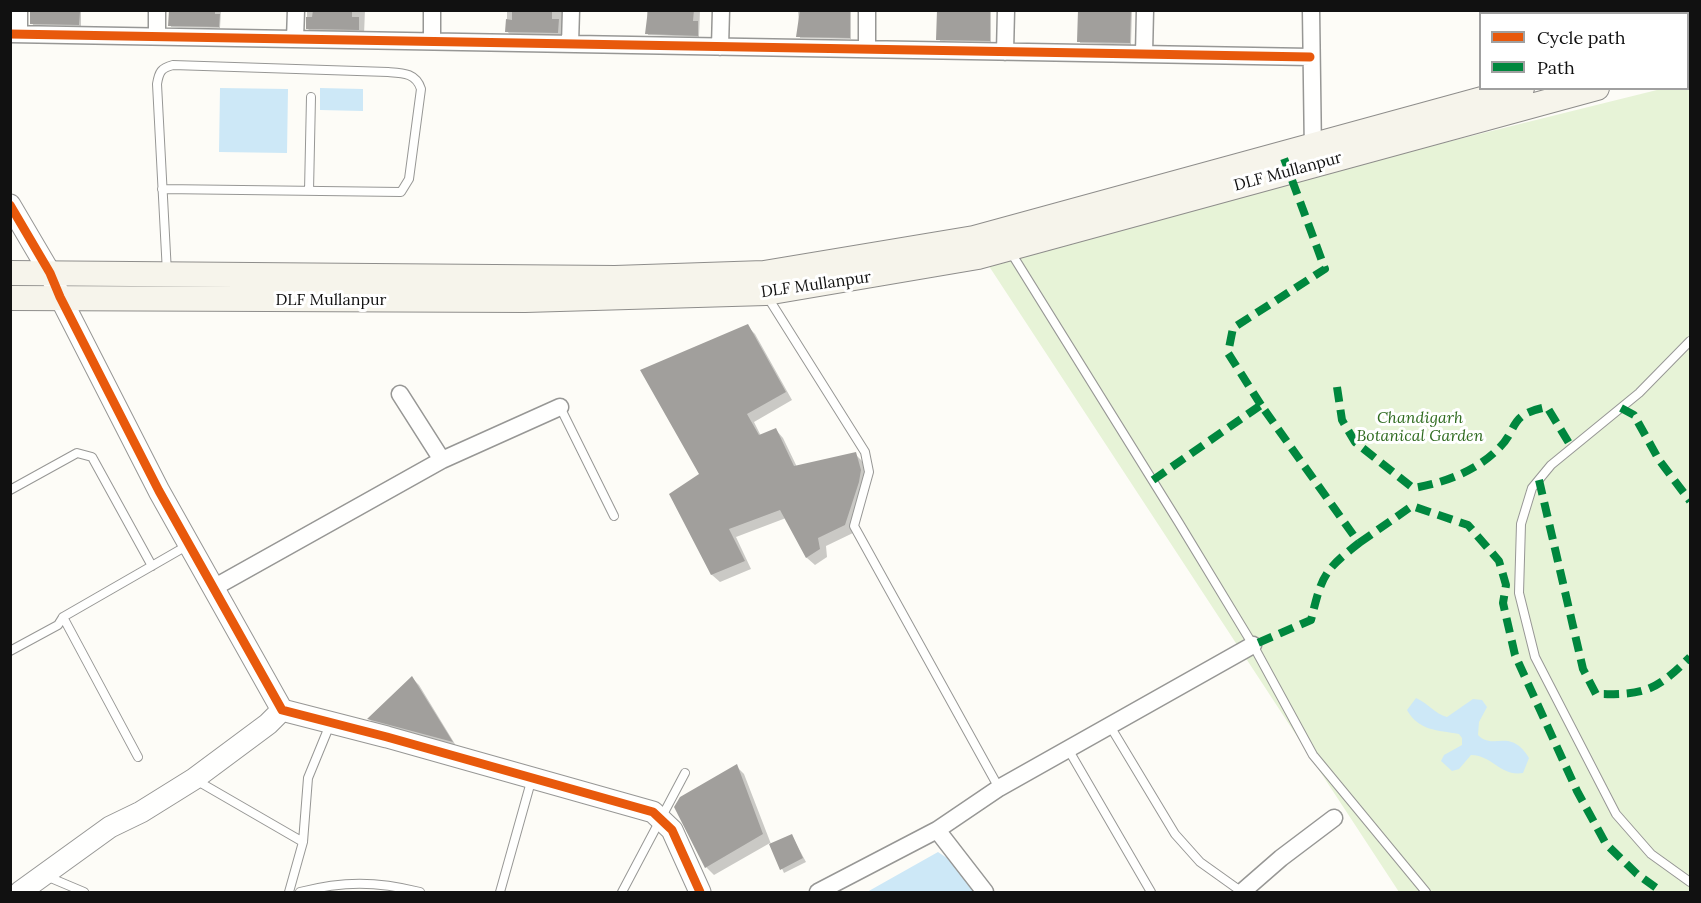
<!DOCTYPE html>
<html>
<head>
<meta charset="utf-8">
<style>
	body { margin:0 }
	#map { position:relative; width:1701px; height:903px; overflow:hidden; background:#fdfcf7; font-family:Lora,serif }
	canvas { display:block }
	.frame { position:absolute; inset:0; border:12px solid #111; pointer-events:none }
	.legend { position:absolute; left:1479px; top:12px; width:210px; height:78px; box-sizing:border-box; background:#fff; border:2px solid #a0a0a0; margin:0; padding:8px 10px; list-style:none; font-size:18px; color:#111 }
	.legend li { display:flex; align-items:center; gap:12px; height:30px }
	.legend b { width:30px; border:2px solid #a0a0a0 }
</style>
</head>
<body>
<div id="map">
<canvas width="1701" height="903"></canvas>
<div class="frame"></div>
<ul class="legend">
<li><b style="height:8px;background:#e8590c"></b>Cycle path</li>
<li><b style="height:8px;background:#00873e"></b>Path</li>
</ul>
</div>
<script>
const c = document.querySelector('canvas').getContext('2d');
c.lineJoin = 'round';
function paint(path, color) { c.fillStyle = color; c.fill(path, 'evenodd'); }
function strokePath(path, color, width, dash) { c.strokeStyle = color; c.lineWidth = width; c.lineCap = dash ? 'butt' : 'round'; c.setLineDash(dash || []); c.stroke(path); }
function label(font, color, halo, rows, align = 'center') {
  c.font = font + ' Lora,serif'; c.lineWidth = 6; c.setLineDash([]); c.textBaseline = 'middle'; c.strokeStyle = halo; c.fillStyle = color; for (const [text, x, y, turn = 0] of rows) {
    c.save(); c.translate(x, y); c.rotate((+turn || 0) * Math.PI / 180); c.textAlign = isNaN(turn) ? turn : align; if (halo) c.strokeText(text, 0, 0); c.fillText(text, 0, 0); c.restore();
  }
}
paint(new Path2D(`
	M1690 81V892H1399L983 257 1661 89 1688 88V82Z`), '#e7f3d7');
paint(new Path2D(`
	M220 88 288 89 287 153 219 152Z
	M320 88 363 89V111L320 110Z
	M1416 698C1428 703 1435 714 1447 717L1473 699 1482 700 1487 707 1479 722 1478 735C1493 751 1510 727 1529 758L1523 773C1501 777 1492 755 1471 755L1459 769 1452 771 1441 761 1444 755 1462 745V738L1459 734C1437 730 1419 731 1407 710Z
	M938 852 980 880 987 892H867Z`), '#cde8f7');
paint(new Path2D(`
	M30 10H81V26L33 25Z
	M169 10H221L220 28 171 27Z
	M307 10H365L364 35 313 34 307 28Z
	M507 10H565L564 38 512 37 507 31Z
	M647 10H700L699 37 648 35Z
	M798 10H851V39L800 38Z
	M938 10H991V42L940 41Z
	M1079 10H1132L1131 45 1080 43Z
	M747 326 755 334 792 400 754 422 761 436 776 430 783 438 797 467 855 454 863 462 868 479 863 506 853 533 826 546 827 557 815 565 807 558 786 518 736 537 751 569 720 582 712 575 671 494 701 475Z
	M412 678 419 685 458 749 376 726 369 719Z
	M736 766 744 774 771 844 792 836 806 862 784 873 770 843 714 875 706 867Z`), '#0003');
paint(new Path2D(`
	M30 10H75L80 12 79 25 30 24Z
	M169 10H215V14H220L219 27 168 26Z
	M313 10H352V17H359V30L306 29V17H312Z
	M512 10H552V19H559L558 33 505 32 506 19 512 20Z
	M648 10H694L693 21H698V36L645 34Z
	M800 10H850V38L796 37Z
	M937 10H990V41L936 40Z
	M1078 10H1131L1130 43 1077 42Z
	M748 324 786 392 747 414 759 435 776 428 794 466 856 452 861 470 859 482 845 525 818 538 820 549 806 558 780 510 729 529 745 561 711 575 669 494 699 474 640 370Z
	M412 676 453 742 367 719Z
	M737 764 763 834 705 868 674 807 680 797Z
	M792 834 803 858 780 870 769 844Z`), '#a19f9c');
const service = new Path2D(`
	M162 189 401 192 409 179 421 89C416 73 403 73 388 72L173 65C161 68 159 72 157 84L167 273
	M309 191 311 97
	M1010 251 1179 523 1253 645 1313 755 1426 892
	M767 296 865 452 869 472 854 526 999 788
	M1690 341 1639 393 1551 465 1532 488 1521 524 1519 593 1535 657 1616 814 1651 854 1690 882
	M560 407 614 516
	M10 490 77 453 92 457 152 566
	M63 617 138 757
	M10 651 58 625 63 617 190 544
	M1110 726 1175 834 1200 862 1242 892
	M1068 749 1151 892
	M194 779 303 842
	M46 876 84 892
	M289 892 303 842 308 778 331 722
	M300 892C343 881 376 881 420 892
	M500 892 532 778
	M622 892 685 773`);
const minor = new Path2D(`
	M1311 10 1313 154
	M10 34 1310 57
	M19 34V10
	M157 36V10
	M295 39 296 10
	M432 41V10
	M570 44 571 10
	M720 47 721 10
	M867 49V10
	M1005 52 1006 10
	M1144 54 1145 10
	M400 394 442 460
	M215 587 442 460 560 407
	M937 830 985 892
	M818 892 937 830 999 788 1253 645
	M1242 892 1281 858 1334 818`);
const tertiary = new Path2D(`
	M10 205 50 273 60 297 159 491 282 710 387 737 653 812 672 830 700 892
	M20 892 110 827 141 812 194 779 268 724 282 710`);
const secondary = new Path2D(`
	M1688 44 1690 43
	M1688 64 1690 63
	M10 273 615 278 764 273 974 238 1522 88
	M10 298 525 300 766 293 978 257 1597 88`);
strokePath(service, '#979795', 10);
strokePath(minor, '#979795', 19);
strokePath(tertiary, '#979795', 23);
strokePath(secondary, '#8e8d8b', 26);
strokePath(service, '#fffffe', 8);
strokePath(minor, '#fffffe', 16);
strokePath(tertiary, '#fffffe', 21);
strokePath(secondary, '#f6f4eb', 24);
strokePath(new Path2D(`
	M1337 387 1342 420 1355 442 1413 488C1441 484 1476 471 1497 450 1520 429 1506 415 1547 407L1572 448
	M1261 405 1228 353 1233 328 1325 269 1282 153
	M1621 408 1634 415 1659 460 1690 501
	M1153 480 1261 405 1359 543C1323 571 1322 576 1311 620L1253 645
	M1539 480 1583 669 1596 694C1645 695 1656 691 1690 657
	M1359 543 1412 506 1468 525 1499 561 1506 585 1503 603 1515 655 1577 791 1606 844 1637 874 1662 892`), '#00873e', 8, [15, 8]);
strokePath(new Path2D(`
	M10 34 1310 57
	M10 205 50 273 60 297 159 491 282 710 387 737 653 812 672 830 700 892`), '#e8590c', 9);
label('16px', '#111', '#fff', [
	["DLF Mullanpur",1288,172,-15],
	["DLF Mullanpur",816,285,-8],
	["DLF Mullanpur",331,300]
]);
label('italic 16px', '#2f6b1f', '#fff', [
	["Chandigarh",1420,418],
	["Botanical Garden",1420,436]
]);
</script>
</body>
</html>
